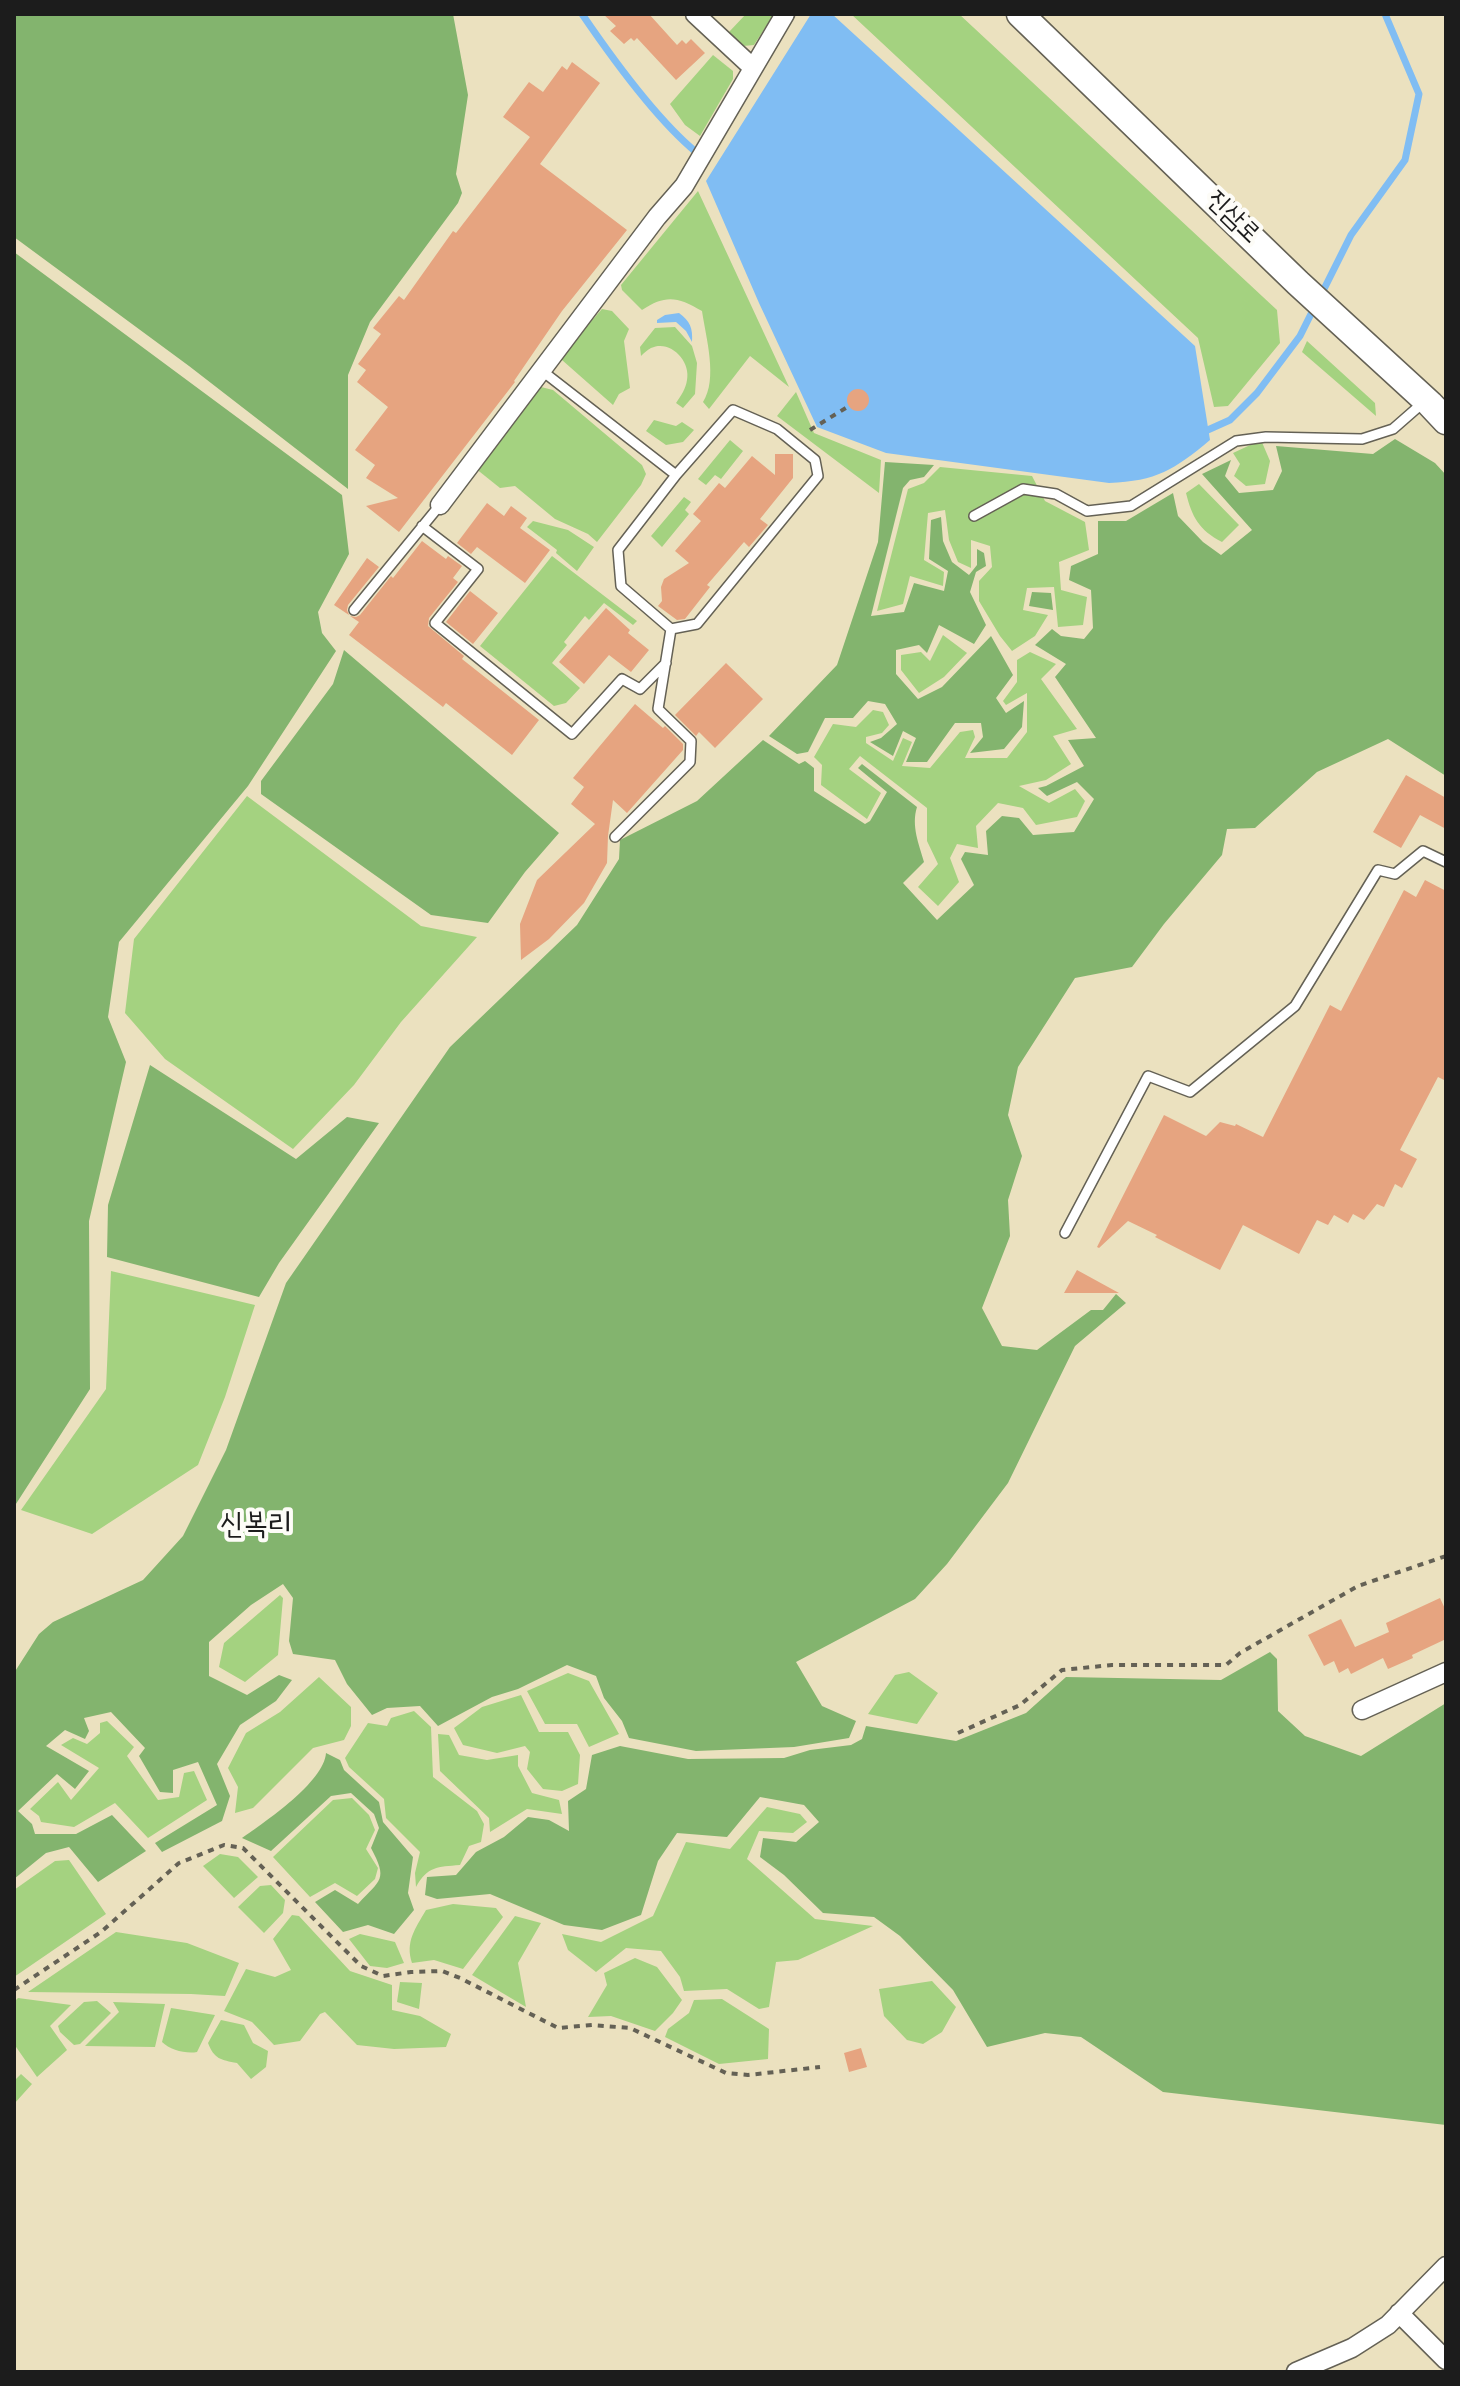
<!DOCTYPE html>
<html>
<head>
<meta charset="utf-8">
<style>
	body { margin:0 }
	#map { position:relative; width:1460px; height:2386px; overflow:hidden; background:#ebe1bf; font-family:"Architects Daughter",sans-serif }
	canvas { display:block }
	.frame { position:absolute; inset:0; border:16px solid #1c1c1c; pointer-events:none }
</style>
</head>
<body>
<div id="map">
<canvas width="1460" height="2386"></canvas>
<div class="frame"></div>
</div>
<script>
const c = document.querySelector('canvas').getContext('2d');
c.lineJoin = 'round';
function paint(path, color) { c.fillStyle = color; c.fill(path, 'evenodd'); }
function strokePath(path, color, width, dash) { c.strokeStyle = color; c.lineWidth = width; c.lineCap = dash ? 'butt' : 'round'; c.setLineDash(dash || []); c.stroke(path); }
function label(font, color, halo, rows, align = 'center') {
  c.font = font + ' "Architects Daughter","Poor Story",sans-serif'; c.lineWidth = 8; c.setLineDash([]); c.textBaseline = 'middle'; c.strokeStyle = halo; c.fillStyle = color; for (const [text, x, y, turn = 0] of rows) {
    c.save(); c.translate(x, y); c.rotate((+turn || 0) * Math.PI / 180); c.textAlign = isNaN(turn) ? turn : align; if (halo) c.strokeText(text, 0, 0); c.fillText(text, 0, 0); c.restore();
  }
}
paint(new Path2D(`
	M746 14H774L754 45 743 46 729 32Z
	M851 14H959L1277 310 1280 343 1228 406 1214 407 1198 338Z
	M713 55 733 71V79L700 136 685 125 670 104Z
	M698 191 789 387 750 356 709 409 703 402C718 379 706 338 702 311 678 297 666 294 642 310L622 290 621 285Z
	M602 309 612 311 629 329 624 341 630 388 619 394 613 405 562 360 563 353Z
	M675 327 692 346 697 363 695 394 683 408 676 403C681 396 686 388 687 380 691 361 670 339 651 348 647 350 644 353 641 356L640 347 655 328Z
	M1307 341 1375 403 1376 416 1302 352Z
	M541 387 553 390 642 465 646 474 641 485 597 542 588 534 555 519 515 486 500 488 475 468 533 392Z
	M796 392 814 433 881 460 879 493 777 416Z
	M654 420 676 426 682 422 694 430 683 442 666 445 646 431Z
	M730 440 743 451 721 479 715 475 706 485 698 479Z
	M1261 440 1270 461 1265 484 1246 486 1234 476 1240 464 1233 453Z
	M940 467 1032 476 1045 501 1085 522 1089 550 1059 562 1061 590 1087 597 1083 625 1058 627 1054 587 1027 588 1023 610 1048 615 1035 636 1012 651 1000 636 979 601V581L992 567 990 546 971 540V568L958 562 949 540 945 510 928 513 924 560 944 572 943 586 910 576 903 604 877 611 908 489 924 483Z
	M1199 484 1239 525 1222 542C1199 530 1192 517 1186 493Z
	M684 497 691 502 685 510 689 514 662 547 651 536Z
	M533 521 568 530 594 547 577 571 556 553 557 550 527 527Z
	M552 556 637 621 633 625 604 603 589 620 585 616 564 642 567 645 552 663 580 688 566 703 554 706 480 646Z
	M943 635 967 653 944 677 919 693 901 670V655L921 652 930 661Z
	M1030 652 1056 664 1041 679 1077 729 1053 736 1071 764 1046 780 1019 786 1049 803 1075 789 1085 801 1077 817 1036 825 1023 808 998 803 976 826 978 848 957 844 950 858 959 882 938 906 918 887 938 864 927 841V808L860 756 849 769 881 793 867 819 821 785 822 765 814 757 833 724 856 727 873 710 883 712 889 725 882 733 866 737V743L893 761 903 738 912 742 902 766 930 768 960 732 973 730 975 737 965 758H1007L1027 732V693L1006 705 1003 701 1017 682V660Z
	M247 796 421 926 477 937 401 1022 354 1085 293 1149 165 1059 125 1013 134 939Z
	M111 1271 255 1305 225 1397 198 1465 92 1534 21 1510 106 1389Z
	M280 1595 283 1598 278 1655 245 1682 219 1667 224 1643Z
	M909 1672 938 1693 917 1724 868 1714 895 1675Z
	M568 1673 589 1681 619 1734 589 1747 577 1724H545L527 1691Z
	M319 1677 351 1707V1726L344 1740 313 1748 253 1808 235 1813 238 1787 228 1768 246 1733 280 1712Z
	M521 1695 539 1732H568L580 1755 578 1784 562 1791 543 1789 527 1769 530 1752 525 1746 497 1753 463 1745 454 1728 482 1707Z
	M414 1711 431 1727 433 1777 477 1811 484 1824 481 1842 469 1846 460 1865C437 1867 428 1866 416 1887L415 1873 420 1852 386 1818 384 1799 349 1767 345 1758 368 1723 387 1726 391 1718Z
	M107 1721 134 1747 127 1756 158 1800 179 1797 184 1773 194 1771 207 1800 148 1838 115 1803 74 1827 41 1822 39 1816 30 1809 58 1782 71 1800 99 1768 61 1745 73 1738 87 1744 100 1733V1723Z
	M438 1734 449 1735 459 1755 487 1760 518 1755V1766L532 1793 559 1800 562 1814 527 1809 490 1832 489 1818 440 1771Z
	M352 1798 369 1815 375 1830 366 1849 378 1868 375 1879 357 1896 335 1883 310 1897 273 1857 333 1800Z
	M767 1807 800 1814 807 1822 793 1833 759 1831 747 1859 815 1919 873 1926 798 1960 776 1962 769 2007 759 2009 727 1989 684 1991 680 1977 661 1951 626 1948 596 1972 568 1950 562 1934 601 1942 653 1916 686 1842 730 1849Z
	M220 1854 238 1857 258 1877 234 1898 203 1866Z
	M69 1860 106 1914 14 1977V1890L55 1861Z
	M271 1885 285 1900 283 1913 264 1933 238 1907 260 1886Z
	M453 1904 496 1908 503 1917 463 1969 434 1960 412 1963C405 1942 415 1929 426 1910Z
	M292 1915 299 1916 350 1971 392 1985V2010L420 2016 451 2034 446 2047 394 2049 357 2045 325 2012 320 2014 300 2041 274 2045 252 2022 224 2011 246 1969 275 1977 291 1970 273 1939Z
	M515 1916 541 1923 518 1963 526 2007 472 1975Z
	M116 1932 187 1943 239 1963 225 1996 191 1994 28 1992Z
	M360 1934 395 1942 404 1963 387 1968 370 1966 349 1939Z
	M635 1958 657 1967 682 2000 673 2013 655 2031 611 2016 588 2017 607 1985 604 1973Z
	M932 1981 956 2007 942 2032 923 2044 907 2040 884 2016 879 1989Z
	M400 1982 422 1983 419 2009 397 2002Z
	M18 1998 71 2005 50 2026 67 2050 37 2077 14 2044V2002Z
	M722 1999 769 2029 768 2059 719 2064 665 2037 668 2029 689 2013 694 2000Z
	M97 2001 111 2013 80 2044 74 2045 60 2032 58 2026 84 2002Z
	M113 2002 165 2004 155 2047 85 2046 119 2012Z
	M171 2008 215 2015 197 2052C186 2054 170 2050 162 2042Z
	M221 2020 244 2025 253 2043 268 2051 266 2067 251 2079 237 2063C221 2060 214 2059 208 2043Z
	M21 2074 32 2084 14 2104V2081Z`), '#a4d280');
paint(new Path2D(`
	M14 14H453L468 95 456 174 462 193 458 203 370 322 348 375V489L189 366 14 237Z
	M14 252 342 495 349 554 318 612 322 633 336 651 248 786 119 942 108 1017 126 1062 89 1221 90 1389 14 1507Z
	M1395 439 1435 463 1446 475V776L1388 739 1317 772 1255 828 1227 829 1222 855 1164 924 1132 967 1075 978 1018 1067 1008 1115 1022 1156 1008 1200 1010 1236 982 1308 1002 1346 1037 1350 1091 1310H1103L1116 1294 1126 1303 1075 1346 1008 1483 947 1564 915 1599 796 1662 822 1706 856 1721 849 1738 794 1747 696 1751 629 1738 622 1721 604 1698 596 1676 567 1665 518 1689 492 1697 438 1726 420 1706 387 1708 372 1715 347 1684 335 1660 293 1654 289 1641 293 1598 283 1584 251 1605 209 1642V1676L247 1695 279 1675 292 1680 276 1701 240 1725 217 1764 230 1796 222 1821 162 1852 155 1843 217 1805 198 1762 173 1770V1793L160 1792 139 1756 145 1748 111 1712 84 1718 89 1731 85 1739 65 1730 46 1746 89 1771 75 1789 57 1774 18 1811 32 1824 35 1834H76L112 1815 146 1851 98 1882 69 1847 46 1853 14 1879V1673L39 1634 53 1622 143 1580 183 1536 226 1450 286 1283 450 1047 577 925 619 859 620 840 697 801 763 740 799 764 805 761 814 768V791L865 824 870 821 887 792 858 768 862 764 917 807C911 826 919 844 924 862L903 883 937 920 974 885 961 859 965 852 988 855 986 831 1002 816 1019 818 1033 835 1074 832 1094 799 1077 782 1047 796 1038 788 1046 786 1084 766 1068 740 1096 738 1055 677 1066 664 1035 645 1052 629 1061 636 1084 639 1093 628 1091 590 1069 580 1071 566 1098 554V521H1126L1173 493 1178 516 1203 542 1221 555 1252 530 1202 474 1231 460 1225 476 1239 493 1273 490 1282 471 1276 446 1373 454Z
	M885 462 934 465 924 477 910 480 903 488 871 616 904 612 914 583 944 591 948 571 929 559 931 520 941 517 943 541 952 562 969 575 977 565V549L984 553 986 566 976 572 970 592 986 625 974 644 939 625 927 653 919 645 896 650V674L918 699 942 687 991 636 1013 675 996 698 1006 713 1024 701 1022 727 1004 749 970 753 983 737 981 723H955L927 762H906L916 738 903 731 893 756 870 742 881 738 897 724 885 704 868 701 853 718H825L808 752 797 754 769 736 837 665 878 542Z
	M1032 592 1051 593 1053 610 1029 606Z
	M344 650 559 833 525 872 488 923 431 915 261 794V781L333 684Z
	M150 1065 296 1159 347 1117 379 1123 279 1263 259 1297 107 1257 108 1205Z
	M1270 1652 1277 1659 1278 1711 1305 1736 1361 1756 1446 1703V2125L1163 2092 1081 2037 1045 2033 987 2047 953 1990 900 1936 874 1917 823 1913 784 1875 760 1857 763 1838 796 1842 819 1822 804 1805 760 1797 727 1837 677 1833 658 1861 641 1915 602 1930 564 1925 490 1894 437 1899 425 1895 427 1877 456 1875 476 1852 504 1837 528 1817 549 1820 569 1831 568 1801 586 1789 592 1755 620 1746 688 1759 784 1758 810 1750 851 1745 862 1739 866 1726 956 1741 1026 1713 1066 1677 1221 1680Z
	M326 1753 340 1760 344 1770 379 1802 383 1822 413 1857 408 1893 414 1910 394 1934 368 1925 343 1932 315 1902 335 1890 358 1904C381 1879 388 1880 371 1848L379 1828 374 1814 351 1793 331 1796 271 1851 242 1838C265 1822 324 1782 326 1753Z`), '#83b46e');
paint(new Path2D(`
	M811 14H832L1195 346 1210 440C1174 470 1157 481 1109 483L886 453 817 427 759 303 706 181Z
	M679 313C690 321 693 328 692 342L686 331 676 322 657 323V320L665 315Z`), '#80bdf3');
strokePath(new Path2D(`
	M582 14C612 58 655 118 696 152
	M1321 295 1351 235 1405 160 1419 94 1385 14
	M1201 433 1230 420 1257 393 1300 336 1315 306`), '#80bdf3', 7);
paint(new Path2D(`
	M603 14H649L677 45 682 40 686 44 691 39 705 53 676 80 637 38 634 41 631 38 624 44 610 31 616 26Z
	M572 62 600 83 540 164 627 230 562 311 514 381 515 382 399 532 366 506 398 498 366 478 375 465 355 450 388 407 357 382 366 370 358 364 381 334 373 328 399 296 404 300 453 231 456 233 530 137 503 117 529 82 543 92 562 66 567 70Z
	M847 400a11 11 0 1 1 22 0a11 11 0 1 1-22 0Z
	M775 454H793V478L760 519 768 525 749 547 744 542 707 585 710 587 685 619 677 620 658 606 662 601 661 587 664 579 689 563 675 551 701 521 693 514 719 483 725 488 752 456 775 475Z
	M487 503 504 516 511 506 527 518 520 528 550 550 525 583 477 547 471 554 457 543Z
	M422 541 446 559 448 556 462 566 453 578 458 582 429 618 428 626 464 656 462 659 539 720 512 755 446 703 443 707 349 635 359 622 350 616 356 617 360 615 391 576 393 578Z
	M367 558 379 567 348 605 347 610 349 615 334 605Z
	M470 591 498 613 473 644 446 622Z
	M606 608 630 630 628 633 649 650 631 672 609 655 584 684 559 662Z
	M726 663 763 699 715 748 699 732 696 736 675 715Z
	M635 704 663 728 665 726 683 744V750L627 813 613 800 608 836 607 863 584 903 549 939 521 960 520 924 537 880 595 824 571 804 584 787 573 778Z
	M1406 775 1446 798V829L1420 815 1401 848 1373 832Z
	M1425 880 1446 891V1081L1438 1077 1400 1150 1417 1159 1402 1188 1395 1184 1384 1207 1377 1204 1364 1220 1353 1214 1348 1223 1334 1215 1328 1225 1317 1220 1299 1254 1243 1225 1220 1270 1155 1237 1157 1235 1128 1221 1099 1248 1097 1247 1164 1115 1206 1136 1220 1122 1235 1126 1236 1124 1263 1137 1330 1005 1341 1011 1404 890 1416 897Z
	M1077 1270 1119 1293H1064Z
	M1440 1598 1446 1611V1639L1412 1655 1413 1658 1388 1669 1383 1658 1351 1674 1348 1668 1339 1673 1334 1661 1324 1666 1308 1635 1341 1619 1355 1647 1389 1632 1386 1623Z
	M861 2048 867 2067 849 2072 844 2053Z`), '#e6a480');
const lane = new Path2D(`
	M541 370 676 475
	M733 410 777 429 815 460 818 476 697 624 671 629 621 586 618 550 676 475Z
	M974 516 1023 489 1056 494 1087 511 1131 506 1236 441 1266 437 1362 439 1393 429 1425 401
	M422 526 478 569 435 623 572 734 622 679 640 689 666 663
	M354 610 440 505
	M615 837 690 762 691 741 658 709 671 629
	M1065 1233 1148 1076 1190 1092 1295 1006 1378 870 1395 874 1423 851 1446 862`);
const street = new Path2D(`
	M695 14 752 67
	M440 505 657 217 684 186 785 14
	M1362 1710 1446 1672
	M1399 2313 1446 2360
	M1296 2372 1352 2348 1388 2325 1446 2266`);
const secondary = new Path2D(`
	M1020 14 1298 283 1430 404 1446 421`);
strokePath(lane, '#646155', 12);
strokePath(street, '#646155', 21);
strokePath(secondary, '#646155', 29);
strokePath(new Path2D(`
	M810 430 849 406
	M958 1733 1020 1705 1062 1670 1112 1665H1226L1240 1653 1358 1586 1446 1556
	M14 1990 101 1932 179 1863 224 1845 243 1848 361 1966 383 1976 411 1972 442 1971 460 1978 558 2028 592 2025 630 2028 726 2073 748 2075 820 2067`), '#646155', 4, [6, 6]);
strokePath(lane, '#fff', 9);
strokePath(street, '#fff', 18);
strokePath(secondary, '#fff', 26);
label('26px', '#1c1c1c', '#fdfcf7', [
	["진삼로",1232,218,44]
]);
label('30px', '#1c1c1c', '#fdfcf7', [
	["신복리",256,1527]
]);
</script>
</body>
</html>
